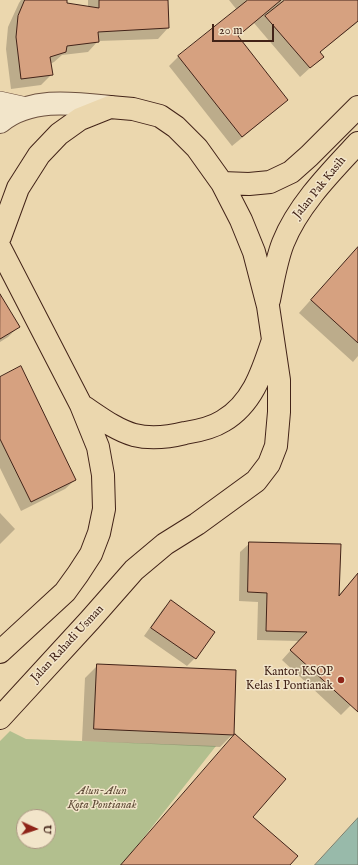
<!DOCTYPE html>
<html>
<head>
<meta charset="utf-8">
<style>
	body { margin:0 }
	#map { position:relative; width:358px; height:865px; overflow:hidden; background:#ebd7ae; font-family:"IM FELL English",serif }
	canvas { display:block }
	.north { position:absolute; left:16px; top:809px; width:40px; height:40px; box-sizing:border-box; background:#f2e5ca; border:1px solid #ac9783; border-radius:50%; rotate:93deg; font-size:11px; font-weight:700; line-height:16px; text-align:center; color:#422318 }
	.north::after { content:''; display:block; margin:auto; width:14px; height:18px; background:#8f2418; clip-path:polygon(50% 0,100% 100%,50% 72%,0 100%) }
	.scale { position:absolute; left:212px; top:24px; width:62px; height:18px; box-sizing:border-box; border:2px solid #422318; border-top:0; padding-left:5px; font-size:12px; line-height:14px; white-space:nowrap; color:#422318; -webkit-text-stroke:3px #f2e5ca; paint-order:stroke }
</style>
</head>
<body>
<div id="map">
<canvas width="358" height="865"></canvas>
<div class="north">U</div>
<div class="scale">20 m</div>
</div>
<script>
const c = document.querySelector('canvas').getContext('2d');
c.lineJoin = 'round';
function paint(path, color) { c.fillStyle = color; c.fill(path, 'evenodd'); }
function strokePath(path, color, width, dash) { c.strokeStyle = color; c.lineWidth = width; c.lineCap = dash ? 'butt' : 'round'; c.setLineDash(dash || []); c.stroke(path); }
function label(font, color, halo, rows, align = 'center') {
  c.font = font + ' "IM FELL English",serif'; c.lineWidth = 3; c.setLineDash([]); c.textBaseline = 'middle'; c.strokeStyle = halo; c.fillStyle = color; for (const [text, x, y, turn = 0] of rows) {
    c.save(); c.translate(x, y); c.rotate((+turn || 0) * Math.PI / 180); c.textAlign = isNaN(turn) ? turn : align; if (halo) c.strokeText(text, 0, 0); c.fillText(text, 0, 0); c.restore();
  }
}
paint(new Path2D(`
	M10 731 26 739 216 746 122 865H0V741ZM24 817H48V841H24Z`), '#b2bf8e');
const water = new Path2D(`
	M358 818V865H315Z`);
paint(water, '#98baaa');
strokePath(water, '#767e70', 1);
paint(new Path2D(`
	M21 0H66V4L88 7V0H167L168 28 158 39 98 41 88 52 62 55 54 62 50 64 52 74 41 85 11 89 6 49 8 27 19 3Z
	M229 0H358V22L319 53 322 57 300 77 254 23 237 37 287 100 277 109 232 146 169 66 179 56 237 10Z
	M358 247V356L353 362 299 313Z
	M0 296 18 327 8 337 0 342Z
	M0 378 75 480 65 489 21 511 0 468Z
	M0 513 15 529 0 544Z
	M250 543 338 596 358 573V698L341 715 282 660 299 641 257 640 258 602 239 601 240 552Z
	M171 601 214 632 195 658 187 666 144 636 163 609Z
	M98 665 233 734 220 747 82 741 85 678Z`), '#0003');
const building = new Path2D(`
	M25 0H67V3L99 8V0H168L169 28 98 32 99 42 67 46 66 52 50 57 53 75 21 79 16 37 18 16Z
	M248 0H281L238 36 288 100 242 137 178 56Z
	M285 0H358V21L320 52 324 57 310 68 265 16Z
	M358 247V343L311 300Z
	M0 294 20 327 0 339Z
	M21 366 76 480 31 502 0 439V377Z
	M249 542 341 544 339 596 358 573V712L290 650 307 632 266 631 267 593 248 592Z
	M171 600 215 632 196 659 151 628Z
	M97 664 236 670 234 735 94 729Z
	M235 734 286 779 253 817 298 856 290 865H121Z`);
paint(building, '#d6a180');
strokePath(building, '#422318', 1);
const minor = new Path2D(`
	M0 101 27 107`);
const tertiary = new Path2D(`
	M0 122C30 97 73 103 110 107`);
const trunk = new Path2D(`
	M222 183 249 184 270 182 291 172 309 156 358 107
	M0 237 18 188 39 155 59 134 80 119 110 107 133 109 160 116 176 127 197 148 222 183 241 220 254 252 268 306 279 380V412L276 446 269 464 256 481 197 524 165 544 134 570 90 620 0 718
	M0 248 81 405 98 447 103 475 104 509 99 533 91 554 78 574 65 592 0 652
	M269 300C273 281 276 261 283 243 298 205 331 172 358 143
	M81 405C98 416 114 429 134 435 150 439 169 437 185 433 198 431 212 428 223 421 252 404 262 373 272 343`);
strokePath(minor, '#6c503e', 20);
strokePath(tertiary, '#6c503e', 24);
strokePath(trunk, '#422318', 24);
strokePath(minor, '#f2e5ca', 19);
strokePath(tertiary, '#f2e5ca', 22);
strokePath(trunk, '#ebd7ae', 22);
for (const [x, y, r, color] of [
	[341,680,4,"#8f2418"]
]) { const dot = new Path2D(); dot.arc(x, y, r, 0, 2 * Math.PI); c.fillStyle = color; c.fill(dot); strokePath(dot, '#f2e5ca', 1.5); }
label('12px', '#422318', '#f2e5ca', [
	["Jalan Pak Kasih",320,188,-51],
	["Jalan Rahadi Usman",68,644,-47]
]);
label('12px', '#422318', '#f2e5ca', [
	["Kantor KSOP",333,673],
	["Kelas I Pontianak",333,687]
], 'right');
label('italic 12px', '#5e4a36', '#f2e5ca', [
	["Alun-Alun",102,792],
	["Kota Pontianak",102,806]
]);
</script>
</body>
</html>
